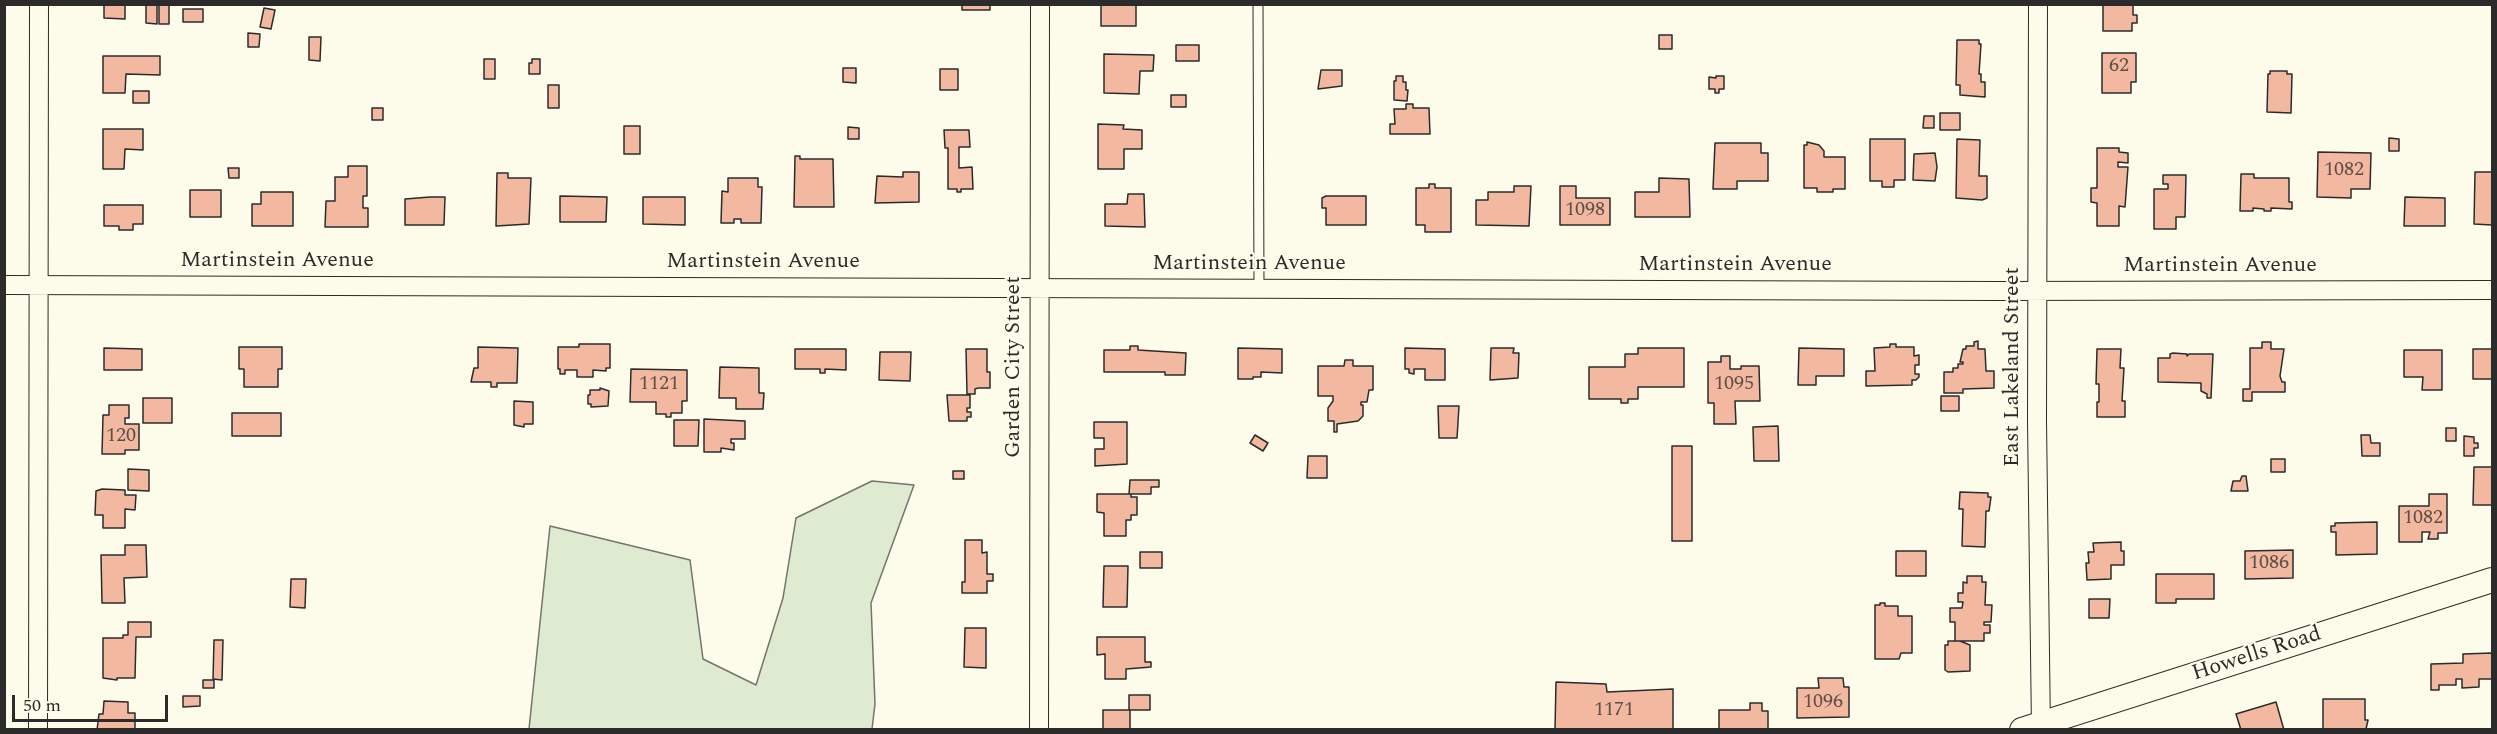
<!DOCTYPE html>
<html>
<head>
<meta charset="utf-8">
<style>
	body { margin:0 }
	#map { position:relative; width:2497px; height:734px; overflow:hidden; background:#fdfbea; font-family:Spectral,serif }
	canvas { display:block }
	.frame { position:absolute; inset:0; border:6px solid #2b2b2b; pointer-events:none }
	.scale { position:absolute; left:12px; top:695px; width:156px; height:27px; box-sizing:border-box; border:3px solid #2b2b2b; border-top:0; padding-left:8px; font-size:18px; line-height:21px; white-space:nowrap; color:#2b2b2b; -webkit-text-stroke:4px #fdfbea; paint-order:stroke }
</style>
</head>
<body>
<div id="map">
<canvas width="2497" height="734"></canvas>
<div class="frame"></div>
<div class="scale">50 m</div>
</div>
<script>
const c = document.querySelector('canvas').getContext('2d');
c.lineJoin = 'round';
function paint(path, color) { c.fillStyle = color; c.fill(path, 'evenodd'); }
function strokePath(path, color, width, dash) { c.strokeStyle = color; c.lineWidth = width; c.lineCap = dash ? 'butt' : 'round'; c.setLineDash(dash || []); c.stroke(path); }
function label(font, color, halo, rows, align = 'center') {
  c.font = font + ' Spectral,serif'; c.lineWidth = 4.5; c.setLineDash([]); c.textBaseline = 'middle'; c.strokeStyle = halo; c.fillStyle = color; for (const [text, x, y, turn = 0] of rows) {
    c.save(); c.translate(x, y); c.rotate((+turn || 0) * Math.PI / 180); c.textAlign = isNaN(turn) ? turn : align; if (halo) c.strokeText(text, 0, 0); c.fillText(text, 0, 0); c.restore();
  }
}
const green = new Path2D(`
	M872 481 914 485 871 603 875 704 872 729H529L550 526 690 560 703 659 756 685 783 598 796 518Z`);
paint(green, '#deebd1');
strokePath(green, '#74746e', 1.5);
const building = new Path2D(`
	M104 4H125V19L104 18Z
	M962 4H990V10H962Z
	M1101 4H1136V26H1101Z
	M2103 4H2133V15H2137V23H2132V31H2103Z
	M146 5H157V24L146 23Z
	M159 5H169V24H159Z
	M264 8 275 10 271 29 260 27Z
	M183 9H203V22H183Z
	M248 33 260 34 259 47H248Z
	M1659 35H1672V49H1659Z
	M309 37H321L320 61 309 60Z
	M1957 40H1979V44H1981L1979 74H1981V82H1985V97L1960 95V85H1956Z
	M1176 45H1199V61H1176Z
	M2102 53H2136V82H2131V93H2102Z
	M1104 54 1154 55 1153 71H1140L1139 94 1104 93Z
	M103 56H160V75L126 74 125 93H103Z
	M484 59H495V79H484Z
	M532 59H540V74H529V63H532Z
	M843 68H856V83L843 82Z
	M940 69H958V90H940Z
	M1321 70H1342V86L1318 89Z
	M2270 71H2287V74H2292L2291 113 2267 112 2268 74H2270Z
	M1396 76H1403V82H1406V90H1408L1407 101 1394 100V81H1396Z
	M1716 76H1724V89H1719V93H1715V89H1709V77L1716 78Z
	M548 85H559V108H548Z
	M133 91H149V103H133Z
	M1171 95H1186V107H1171Z
	M1406 104H1413V108H1429L1430 134H1390V124H1395L1394 109H1406Z
	M372 108H383V120H372Z
	M1940 113H1960V130H1940Z
	M1924 116H1934V128H1923Z
	M1098 124 1124 125 1123 129 1142 130V149H1124V169H1098Z
	M624 126H640V154H624Z
	M848 127 859 128V139H848Z
	M103 129H143V150L125 149 124 169H103Z
	M944 130H969L970 147H959V168L972 167 973 189H961V192H957V189H948V148H945Z
	M2389 138 2399 139V151H2389Z
	M1870 139H1905V180H1894V187H1882V181H1870Z
	M1957 139 1980 140 1979 176H1987V198L1982 200 1956 198Z
	M1807 142 1819 145 1824 151V157H1845V189H1833V192H1817V188H1804V145H1807Z
	M1715 143H1761V153H1768V181H1737V189H1713Z
	M2097 148H2119V152L2128 153V163L2118 162V167H2128L2125 207 2119 206V226H2097V203L2091 202V188H2097Z
	M2318 152 2371 153 2370 189H2351V198L2317 197Z
	M1935 153 1937 167 1935 181 1913 180 1914 154Z
	M795 156H800V159H833L834 207H794Z
	M348 166H367V196H363V208H368V227H325L326 201H335V177H348Z
	M228 168H239V178H229Z
	M903 172H919V202L875 203 877 176 903 177Z
	M2475 172H2492V225L2474 224Z
	M497 173H508V178H531L529 224 496 226Z
	M2241 174H2254V178H2289V202H2292V209L2271 208V211H2264V209L2253 208V211H2240Z
	M2163 175H2186L2185 217H2176V229H2154V189H2168V184H2163Z
	M728 178H758V187H762L761 223H741V219H734V223H721L722 191 728 192Z
	M1659 178 1689 179 1690 217H1635V192H1659Z
	M1429 184H1435V188H1451V232H1425V225H1416V188H1429Z
	M1514 186H1531L1529 226 1476 225V200H1488V192H1514Z
	M1560 186H1576V198H1610V225H1560Z
	M190 190H221V217H190Z
	M261 192H293V226H252V204H261Z
	M1128 194H1144L1145 227 1105 226V204H1127Z
	M560 196 607 197 606 222H560Z
	M1326 196H1366V225H1326V208H1322V198Z
	M430 197H445L444 225H405V199Z
	M643 197H685V225L643 224Z
	M2405 197 2445 198V226H2404Z
	M104 205H143V224H133V230H119V226H104Z
	M1978 341V349H1985L1986 371H1994V388L1963 389V393H1944V372H1953V368H1958V364H1963V362H1960L1963 349H1966V346H1974V342Z
	M2262 342H2271V349H2284L2280 376 2282 382H2285V392H2252V401H2243V389H2250V348H2262Z
	M579 344H610V368H606V371L593 370V377H577V370H565V374H560V369H558V347H579Z
	M1890 344H1896V347H1914V356L1919 355V365H1915V374H1919V377L1916 380H1912V385L1866 386V371H1875L1874 348 1890 347Z
	M1130 346H1138V350L1186 353 1185 375H1165V372H1104V350H1130Z
	M239 347H282V369H278V387H244V369H239Z
	M478 347 518 348 517 383H497V387H491V382H471L474 368H478Z
	M104 348 142 349V370H104Z
	M1238 348 1282 349V373L1261 372V377H1253V379H1238Z
	M1405 348 1445 349V380H1425V369H1414V374L1409 373V369H1405Z
	M1491 348H1514L1513 353H1519L1518 378 1490 380Z
	M1638 348H1684V387H1638V399H1628V403H1621V399H1589V367H1625V354H1638Z
	M1799 348 1844 349V376H1816V385H1798Z
	M795 349H846V370L825 369V373H820V369H795Z
	M966 349H987V372H990V388H978L975 389V394H967Z
	M2097 349H2121L2120 368H2124L2122 401H2125V417H2097V402H2099V384H2096Z
	M2473 349H2492V379H2473Z
	M2404 350H2442V390H2422L2423 377H2404Z
	M880 352H911L910 381 879 380Z
	M2173 353 2187 354V356L2189 354H2213L2211 398H2207V394L2201 391V383L2158 382V358H2170V354Z
	M1721 356H1730V369H1741V366H1759L1760 401H1735L1736 424H1714V403H1708V362H1721Z
	M1345 360H1353V366H1373V390H1369L1367 402H1361V405H1363V416L1358 421 1337 424V432H1334V421H1328V408L1333 401V396H1318V366H1344Z
	M720 367 759 368V393H764L763 409H736V398H719Z
	M631 369 687 370V401H682V413H671V417H666V414H656V402H630Z
	M600 388 609 391 608 406 591 407V404H588V395H590V390H600Z
	M947 395H970V408H967V412H971V417H967V421H949Z
	M1941 396H1959V411H1941Z
	M143 398H172V423H143Z
	M514 401 533 402V424H524V427L514 425Z
	M109 405H129V418H125V424H139V450H125V454H102L103 415H109Z
	M1438 406H1459L1457 438H1439Z
	M232 413H281V436H232Z
	M704 419 745 421V439H731V443H734V450L721 448V452H704Z
	M674 420H699L698 446H674Z
	M1094 422H1127V464L1095 466V449H1104V438H1094Z
	M1778 426 1779 461H1754L1753 427Z
	M2446 428H2456V441H2446Z
	M1255 435 1268 443 1263 451 1250 443Z
	M2361 435H2370L2371 443H2380V456H2362Z
	M2464 436 2474 437V443H2478V448H2474V456H2464Z
	M1672 446H1692V541H1672Z
	M1308 456H1327V478H1307Z
	M2271 459H2285V472H2271Z
	M2474 467H2492V505H2473Z
	M128 469 149 470V491L128 490Z
	M953 471H964V479H953Z
	M2242 476H2246L2248 491H2231L2233 481H2240Z
	M1130 480H1159V487H1151V494H1129Z
	M102 489 125 490V495H136L135 510 125 509V528H103V515H95L96 491Z
	M1960 492 1988 493V497H1991L1989 511H1986L1985 547 1962 546 1963 509H1959Z
	M1097 494H1131V497H1137V515H1131V520H1126V536H1104V513L1097 512Z
	M2429 494H2447V533H2438V539H2428L2430 532H2422V542H2399V506H2429Z
	M2377 522V554L2336 555V532H2331V526H2335V523Z
	M965 540H982V553L987 552V574H993V581H987V593H962V582H965Z
	M2121 542V551H2124V565H2111V579L2087 580 2086 563H2089L2088 552H2094L2093 543Z
	M125 545H146L147 577 124 578 125 603H102L101 555H125Z
	M2293 550V578L2245 579V551Z
	M1896 551H1926V576H1896Z
	M1140 552H1162V568H1140Z
	M1104 566H1128L1127 607H1103Z
	M2156 574H2214V599H2176V603H2156Z
	M1967 576H1982V582H1986L1985 605H1992L1991 622H1984V625H1990V633H1984V641H1955V622H1950V608H1962L1963 602H1958V593H1963V582L1967 583Z
	M291 579H306L305 608 290 607Z
	M2089 599H2110L2109 618H2089Z
	M1880 603H1885V606H1898V616H1912V653H1901L1899 659H1875V605H1880Z
	M128 622H151V637H136L135 678H117V680L103 678V638H123V635H128Z
	M965 628H986V668L964 667Z
	M1097 637H1145V662H1151V667L1126 669V679H1105V654L1097 655Z
	M214 640H223L222 680 213 679Z
	M1948 641H1960L1970 645V671L1948 672 1945 670V645H1948Z
	M2492 653V679H2479V687L2462 688V679H2456V685H2439V690H2431V664L2463 663V654Z
	M1818 678H1843L1844 687H1849V717L1797 718V688H1819Z
	M203 680H214V688H203Z
	M1556 682 1606 684 1607 692 1673 689V730H1555Z
	M1129 695H1150V710H1129Z
	M183 696H200V706L183 707Z
	M2323 699H2365V720H2368L2366 729H2323Z
	M104 701 128 702V713H135V730H97L99 714H103Z
	M2276 702 2284 730H2241L2236 714Z
	M1750 703H1762V711H1768V730H1719V710H1750Z
	M1103 710H1130V730H1103Z`);
paint(building, '#f2b8a0');
strokePath(building, '#2b2b2b', 1.5);
const service = new Path2D(`
	M1258 4 1259 289`);
const minor = new Path2D(`
	M2038 4 2037 421 2041 730
	M4 285 1997 291 2492 290
	M38 730 39 4
	M1039 730 1040 4`);
const tertiary = new Path2D(`
	M2022 730 2492 580`);
strokePath(service, '#2b2b2b', 11);
strokePath(minor, '#2b2b2b', 20);
strokePath(tertiary, '#2b2b2b', 26);
strokePath(service, '#fdfbea', 9);
strokePath(minor, '#fdfbea', 18);
strokePath(tertiary, '#fdfbea', 24);
label('20px', '#5d4e48', null, [
	["62",2119,67],
	["1082",2344,171],
	["1098",1585,211],
	["1121",659,385],
	["1095",1734,385],
	["120",121,437],
	["1082",2423,519],
	["1086",2269,564],
	["1096",1823,703],
	["1171",1614,711]
]);
label('22px', '#2b2b2b', '#fdfbea', [
	["Martinstein Avenue",277,262],
	["Martinstein Avenue",763,263],
	["Martinstein Avenue",1249,265],
	["Martinstein Avenue",1735,266],
	["Martinstein Avenue",2220,267],
	["Garden City Street",1015,367,-90],
	["East Lakeland Street",2014,367,-90],
	["Howells Road",2257,655,-18]
]);
</script>
</body>
</html>
